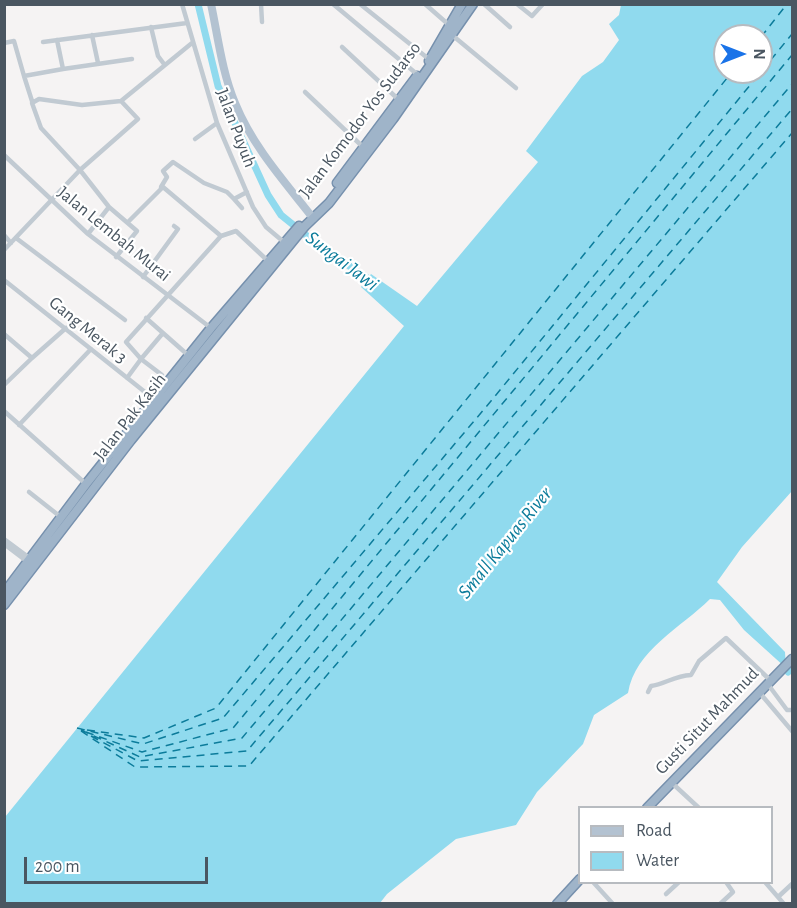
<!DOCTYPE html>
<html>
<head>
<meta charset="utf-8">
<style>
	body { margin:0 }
	#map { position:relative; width:797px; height:908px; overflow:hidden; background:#f5f3f3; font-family:"Alegreya Sans",sans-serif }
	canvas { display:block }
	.frame { position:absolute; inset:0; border:6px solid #4a5661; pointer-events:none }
	.legend { position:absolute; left:578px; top:806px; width:195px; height:78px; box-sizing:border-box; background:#fff; border:2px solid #b7bbc0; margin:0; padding:8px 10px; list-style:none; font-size:18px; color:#4a5661 }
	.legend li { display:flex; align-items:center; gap:12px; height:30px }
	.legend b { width:30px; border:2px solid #b7bbc0 }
	.north { position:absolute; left:713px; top:24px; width:60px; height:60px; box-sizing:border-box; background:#fff; border:2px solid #b7bbc0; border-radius:50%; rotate:90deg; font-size:16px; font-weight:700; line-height:24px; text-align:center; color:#4a5661 }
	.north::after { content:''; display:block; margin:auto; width:21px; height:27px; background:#1a73e8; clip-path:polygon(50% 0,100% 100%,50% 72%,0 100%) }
	.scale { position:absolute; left:24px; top:857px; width:184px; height:27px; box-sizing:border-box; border:3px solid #4a5661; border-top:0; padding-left:8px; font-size:18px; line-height:21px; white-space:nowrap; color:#4a5661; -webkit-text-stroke:4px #fff; paint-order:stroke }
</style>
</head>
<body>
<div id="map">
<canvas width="797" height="908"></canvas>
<div class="frame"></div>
<ul class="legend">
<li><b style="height:8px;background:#b3c2d1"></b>Road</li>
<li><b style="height:16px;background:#90daee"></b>Water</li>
</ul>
<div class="north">N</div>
<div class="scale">200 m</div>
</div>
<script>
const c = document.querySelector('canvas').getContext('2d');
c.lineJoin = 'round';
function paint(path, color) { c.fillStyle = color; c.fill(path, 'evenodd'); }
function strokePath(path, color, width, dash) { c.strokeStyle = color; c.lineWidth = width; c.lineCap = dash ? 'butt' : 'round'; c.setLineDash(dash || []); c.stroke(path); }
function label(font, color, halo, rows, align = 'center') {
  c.font = font + ' "Alegreya Sans",sans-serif'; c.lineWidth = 4.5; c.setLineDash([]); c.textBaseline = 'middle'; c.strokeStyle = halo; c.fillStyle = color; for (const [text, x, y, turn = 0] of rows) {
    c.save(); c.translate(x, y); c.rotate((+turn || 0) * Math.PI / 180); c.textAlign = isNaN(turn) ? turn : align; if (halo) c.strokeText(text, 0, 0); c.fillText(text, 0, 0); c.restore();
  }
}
paint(new Path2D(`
	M621 5H792V491L742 547 717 582 785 652 786 668 744 630 720 600 710 599C682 627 635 650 628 693L594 715 583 744 537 792 516 825 456 839 387 894 380 903 5 904V817L404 326 361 287 371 274 417 306 538 162 526 151 582 76 603 62 619 40 609 24 619 15ZM725 36H761V72H725Z`), '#90daee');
strokePath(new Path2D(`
	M198 4 218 86 268 195 281 215 317 244 373 282
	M786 668 788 672 792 669`), '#90daee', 7);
strokePath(new Path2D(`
	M761 37 787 4
	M77 728 143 744 223 718 491 401 792 34
	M81 730 140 757 242 738 792 84
	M87 730 144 738 216 708 732 72
	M81 731 135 767 249 766 792 133
	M86 732 142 752 233 728 792 55
	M91 736 138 761 247 751 792 109`), '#0c7c9b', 1.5, [8, 6]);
const trunk = new Path2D(`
	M429 61 462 4
	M337 183 417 76
	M4 593 86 484 211 328 299 226
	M4 605 131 440 305 226 329 203 393 119 473 4
	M647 808 792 659
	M557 904 580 879`);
strokePath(trunk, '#7690ad', 11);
strokePath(new Path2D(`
	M182 4 217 123 253 207 266 227 285 243
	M261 4 262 22
	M333 4 418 75
	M360 4 430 60
	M425 4 449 25
	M484 4 510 27
	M517 4 532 16 543 4
	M151 27 158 56 164 64
	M92 35 98 63
	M452 35 516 88
	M43 42 187 23
	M4 43 14 41 24 76
	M342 47 399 100
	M63 69 132 59
	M305 92 363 147
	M32 101 24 76 63 69 57 40
	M121 101 138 119 80 170 41 128 32 103 39 99 82 105 121 101 192 43
	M195 139 217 123
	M4 155 88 234 211 328
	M161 187 167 177 163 171 173 162 204 183 227 192 234 199
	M242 208 234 199 247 192
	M129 221 163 187 221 236
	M88 234 109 207 137 231 116 257
	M4 235 11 243
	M16 238 125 320
	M4 250 80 170 109 207
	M143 277 178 229 174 226
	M4 280 155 400
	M146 318 163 333 141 359 162 375
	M163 333 189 356
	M4 334 32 358 66 328
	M127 378 141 359 126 342 221 236 236 231 268 261
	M4 385 32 358
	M4 411 86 484
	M19 425 91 349
	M29 492 62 518
	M4 539 31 559
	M4 544 29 563
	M767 683 787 710H792
	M648 692 651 686C665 684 674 676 691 675L699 661 726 638 770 680
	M759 692 792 731
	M672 783 699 808
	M593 882 613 904
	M765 882 784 904
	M666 894 679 882
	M778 897 792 884
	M720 904 733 892 726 882`), '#c1cad2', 4.5);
strokePath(new Path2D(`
	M211 4C218 37 222 72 235 103 253 147 284 181 313 218`), '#b3c2d1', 8);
strokePath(trunk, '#9fb4c9', 8);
label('18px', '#4a5661', '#fff', [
	["Jalan Komodor Yos Sudarso",360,120,-53],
	["Jalan Puyuh",236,128,69],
	["Jalan Lembah Murai",114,234,39],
	["Gang Merak 3",88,330,39],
	["Jalan Pak Kasih",130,417,-52],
	["Gusti Situt Mahmud",707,721,-46]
]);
label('italic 20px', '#0c7c9b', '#fff', [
	["Sungai Jawi",342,261,37],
	["Small Kapuas River",505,543,-51]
]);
</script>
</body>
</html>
